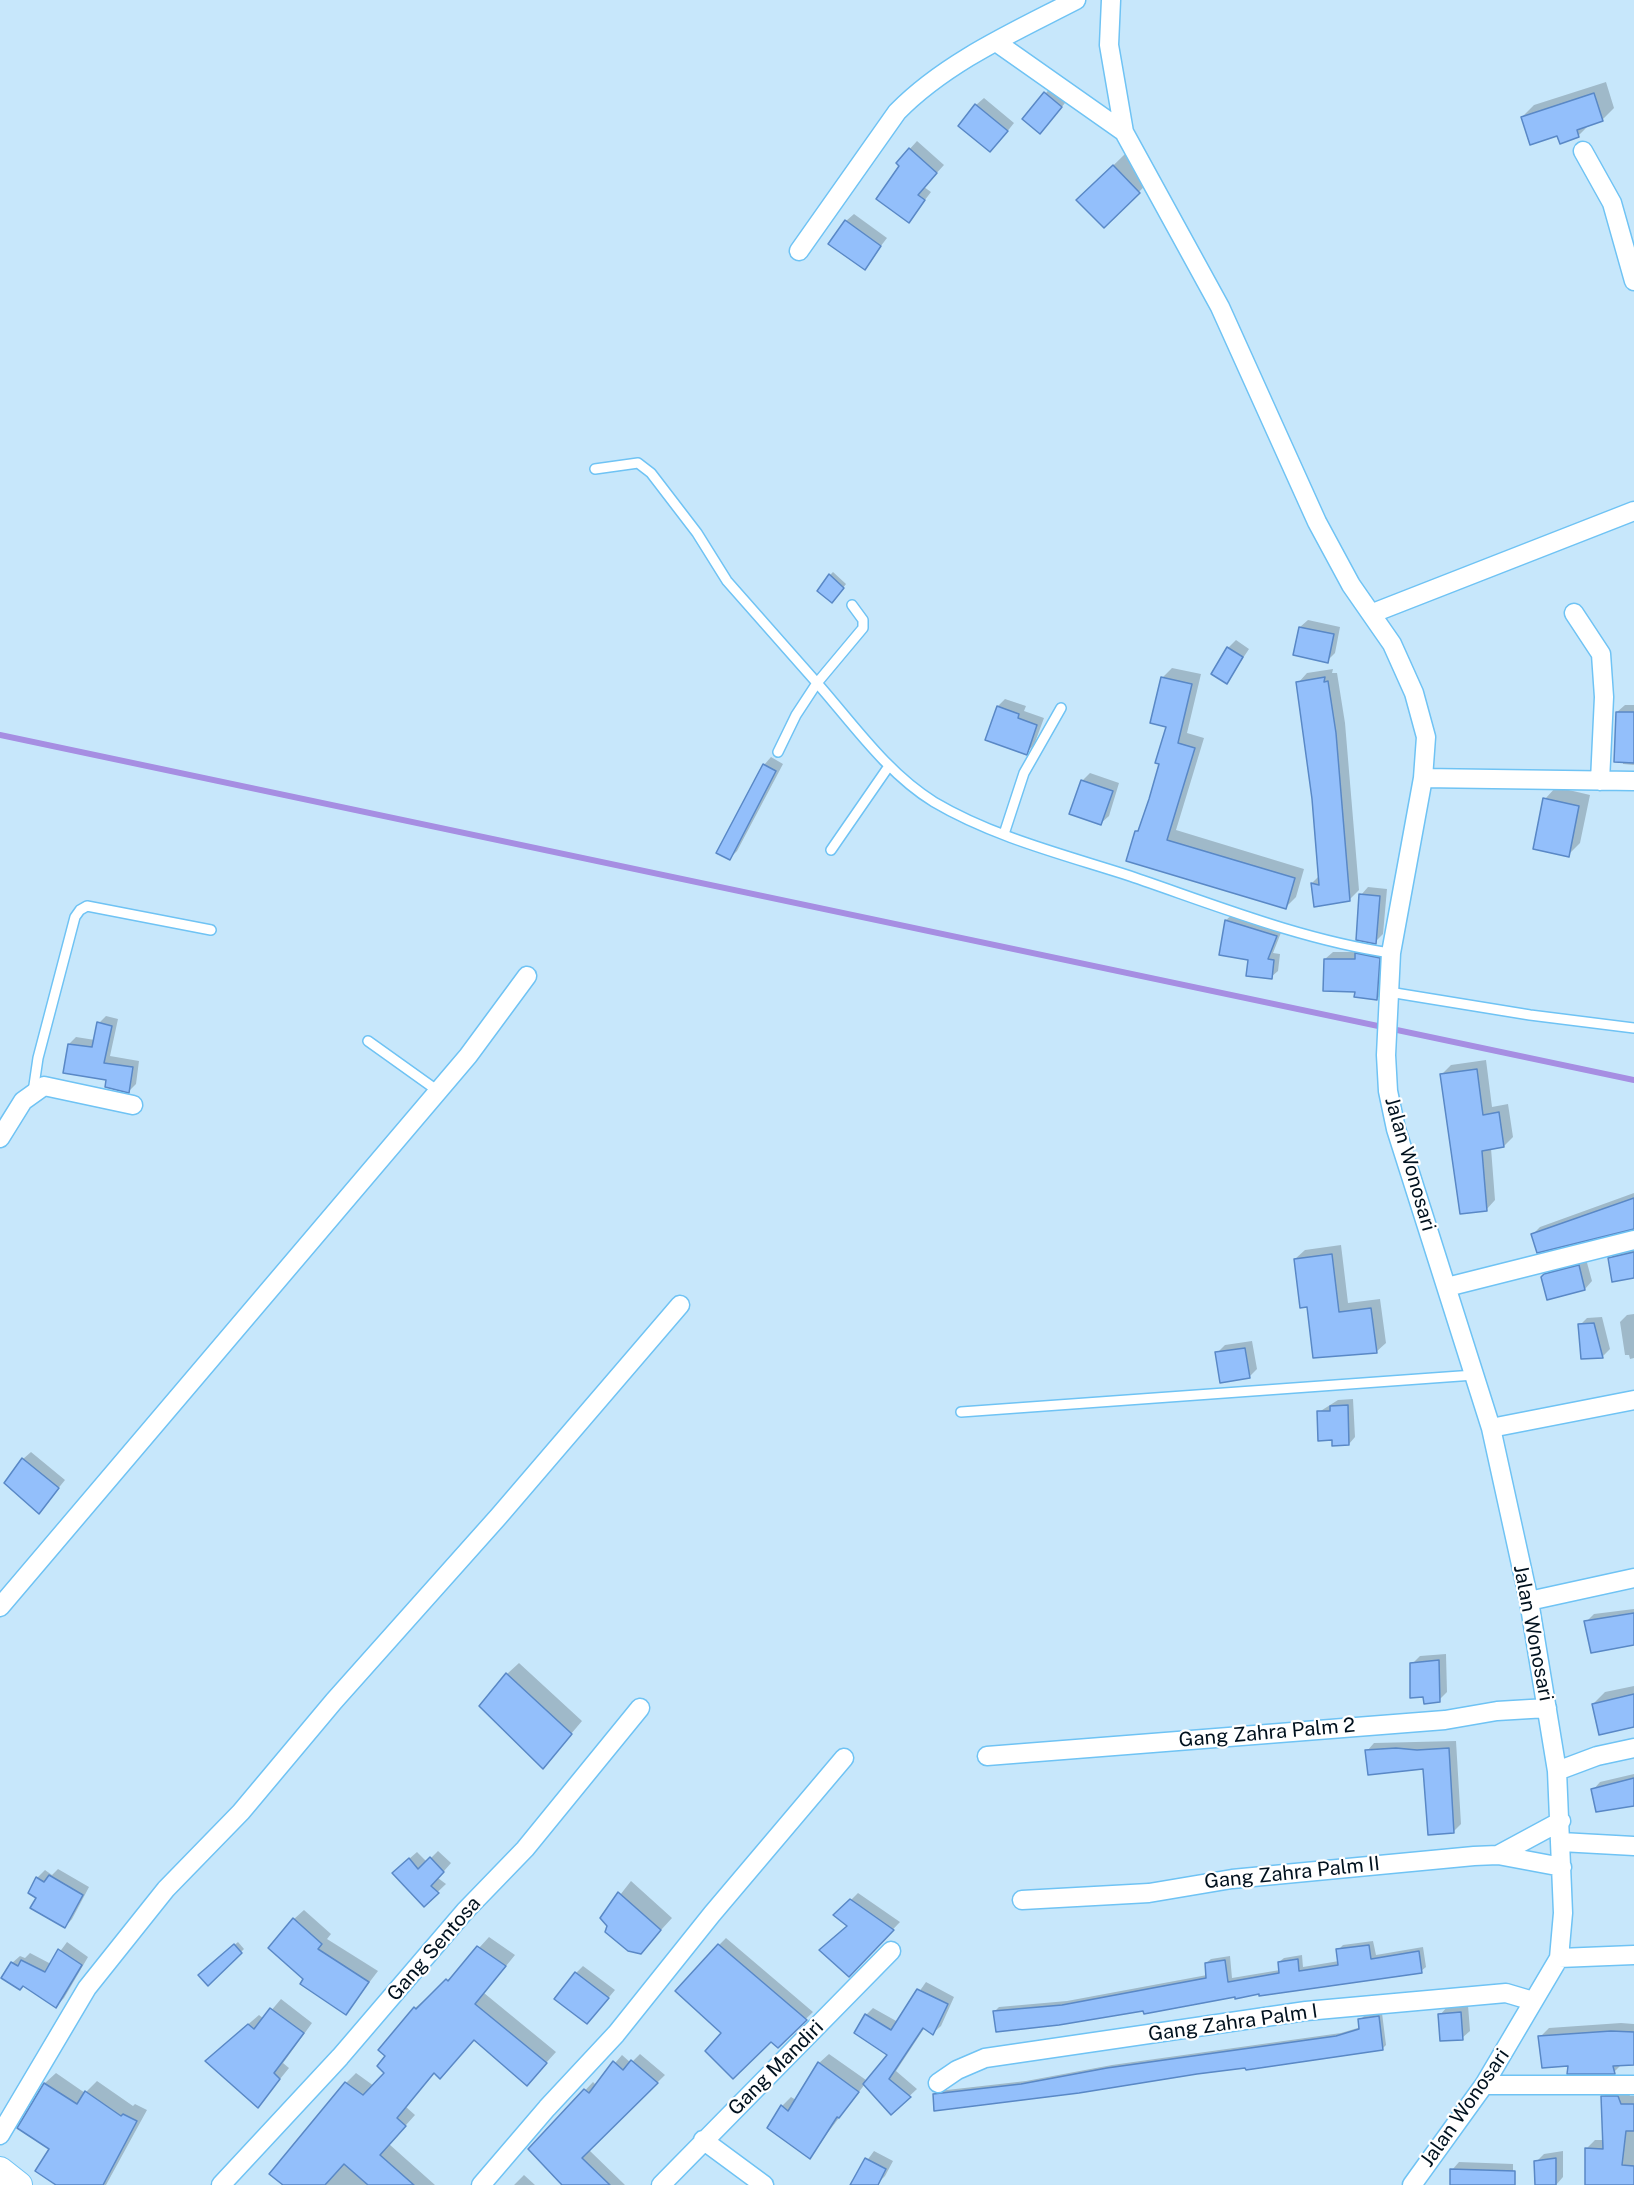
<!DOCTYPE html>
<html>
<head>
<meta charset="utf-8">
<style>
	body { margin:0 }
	canvas { display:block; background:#c7e7fb }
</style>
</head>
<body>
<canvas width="1634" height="2185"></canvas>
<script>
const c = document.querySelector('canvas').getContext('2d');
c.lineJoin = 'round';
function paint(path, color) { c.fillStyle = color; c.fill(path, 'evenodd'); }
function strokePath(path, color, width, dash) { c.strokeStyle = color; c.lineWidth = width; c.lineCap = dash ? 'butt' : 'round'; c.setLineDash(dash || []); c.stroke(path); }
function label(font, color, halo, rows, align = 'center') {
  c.font = font + ' "Public Sans",sans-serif'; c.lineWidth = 4.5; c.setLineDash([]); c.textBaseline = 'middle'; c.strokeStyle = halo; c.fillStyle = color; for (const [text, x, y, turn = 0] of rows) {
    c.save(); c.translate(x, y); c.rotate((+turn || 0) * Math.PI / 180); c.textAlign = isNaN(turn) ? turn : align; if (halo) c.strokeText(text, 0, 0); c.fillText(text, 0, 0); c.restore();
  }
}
paint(new Path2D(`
	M1606 82 1614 108 1602 120 1590 124 1578 136 1558 134 1522 117 1534 105Z
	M1053 85 1069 98 1048 124 1024 118Z
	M984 98 1014 123 998 143 976 105Z
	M917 141 944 165 924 187 931 192 909 221 901 165 898 162Z
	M1125 154 1151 180 1104 226 1078 200Z
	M854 214 887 238 864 268 846 221Z
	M833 572 846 584 835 598 830 575Z
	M1308 620 1340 627 1335 653 1327 661 1300 627Z
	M1236 640 1249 649 1227 682 1228 648Z
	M1172 668 1201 674 1187 733 1204 738 1176 830 1304 869 1296 897 1286 907 1137 831 1141 827 1151 800 1168 726 1162 678Z
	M1333 669 1332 673H1337L1345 723 1359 890 1349 900 1312 883 1319 876 1314 799 1298 683 1307 673Z
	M1005 699 1026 706 1024 711 1044 718 1034 745 1026 753 998 706Z
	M1625 705H1634V765L1623 764 1617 712Z
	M771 757 783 764 737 851 730 858 764 765Z
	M1090 773 1119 783 1109 816 1101 823 1082 781Z
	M1556 787 1590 795 1580 843 1568 855 1545 799Z
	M1368 887 1387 889 1383 934 1375 942 1361 895Z
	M1233 914 1282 930 1273 953 1280 954 1278 971 1271 977 1249 958 1226 920Z
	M1364 947 1386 951 1384 991 1377 999 1357 990 1325 959 1333 952H1359Z
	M106 1016 118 1019 110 1056 139 1061 136 1084 129 1091 108 1078 69 1044 76 1037 95 1040 99 1023Z
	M1486 1060 1492 1107 1508 1104 1513 1137 1504 1146 1491 1148 1495 1200 1486 1210 1442 1074 1451 1065Z
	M1634 1193V1229L1533 1234 1540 1227Z
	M1341 1245 1348 1303 1380 1299 1386 1343 1376 1352 1309 1306 1295 1259 1305 1250Z
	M1634 1246V1277L1610 1259 1617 1251Z
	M1586 1259 1592 1281 1585 1289 1548 1299 1543 1278 1553 1267Z
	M1634 1314V1358L1630 1359 1629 1355H1625L1620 1322 1627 1315Z
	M1602 1317 1610 1349 1603 1356 1582 1358 1580 1325 1587 1318Z
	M1252 1341 1257 1369 1249 1377 1217 1353 1225 1345Z
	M1353 1399 1355 1437 1349 1444 1333 1439 1319 1412 1338 1400Z
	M31 1452 65 1480 39 1512 23 1459Z
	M1634 1609V1645L1592 1652 1586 1622 1594 1614Z
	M1446 1654 1447 1692 1439 1700 1412 1664 1420 1656Z
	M519 1663 582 1721 543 1767 507 1674Z
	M1634 1686V1725L1593 1704 1605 1692Z
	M1456 1741 1461 1824 1453 1832 1424 1768 1367 1751 1374 1743Z
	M1634 1774V1805L1593 1790 1600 1782Z
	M438 1851 451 1863 438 1878 446 1884 424 1905 401 1866 417 1852 427 1862Z
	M58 1869 89 1887 72 1919 65 1927 38 1897 37 1878 45 1870 52 1875Z
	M631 1881 672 1918 640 1953 602 1918Z
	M858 1893 900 1922 849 1975 848 1926 836 1915Z
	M304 1910 331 1934 327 1939 378 1971 346 2013 305 1979 294 1919Z
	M489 1937 515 1955 484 1993 556 2052 527 2084 474 2039 435 2072 406 2107 415 2115 389 2144 435 2185H285L346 2083 356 2073 374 2086 386 2073 415 2008 458 1971Z
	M726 1938 813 2012 778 2046 771 2040 723 2033 719 1945Z
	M1373 1941 1376 1955 1423 1947 1426 1967 1421 1971 1144 2009 995 2011 999 2007 1067 2001 1207 1975 1206 1963 1211 1959 1230 1956 1232 1978 1280 1970 1279 1962 1284 1958 1302 1955 1303 1967 1339 1961 1338 1950 1343 1945Z
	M67 1942 88 1957 64 1998 56 2006 12 1963 20 1956 25 1958 30 1953 51 1964Z
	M238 1942 244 1949 208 1984 203 1972Z
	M583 1966 615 1990 594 2015 576 1973Z
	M926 1982 954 1997 941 2026 933 2033 925 2027 896 2071 917 2089 891 2113 865 2084 809 2157 782 2106 791 2097 796 2100 819 2063 829 2054 866 2080 889 2054 866 2015 873 2008 898 2022Z
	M281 1999 312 2023 283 2063 289 2068 258 2106 217 2051 259 2015 264 2019Z
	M1468 2005 1470 2031 1462 2038 1440 2015 1447 2007Z
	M1382 2013 1386 2045 1382 2049 1246 2066 934 2094 938 2091 1026 2081 1112 2065 1341 2033 1361 2027 1360 2020 1364 2016Z
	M1621 2023 1634 2024V2064H1622L1614 2072 1569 2065 1540 2037 1549 2028Z
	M640 2054 665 2075 589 2150 625 2185H564L530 2149 593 2082 596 2085 622 2055 631 2063Z
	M56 2073 85 2093 97 2081 133 2106 135 2104 147 2110 106 2185H58L51 2148 19 2127 45 2083Z
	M1612 2088H1627L1630 2096H1634V2185H1586V2149L1595 2140H1604L1603 2097Z
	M874 2151 893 2161 885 2176 878 2183 860 2170Z
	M1563 2151V2177L1556 2185H1537L1536 2162 1544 2154Z
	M1459 2162 1513 2164V2185H1451L1452 2170Z
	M524 2175 535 2185H514Z`), '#0003');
strokePath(new Path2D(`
	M0 735 1634 1080`), '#a68ee2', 6);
const building = new Path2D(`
	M1044 92 1062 107 1040 134 1022 119Z
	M1594 93 1603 121 1577 130 1579 137 1560 144 1557 136 1530 145 1521 117Z
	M975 104 1008 131 990 152 958 126Z
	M909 148 937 173 918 195 925 200 909 223 876 199 899 166 896 163Z
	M1113 165 1140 193 1104 228 1076 200Z
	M845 220 881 246 865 270 828 244Z
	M829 574 844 588 832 603 817 591Z
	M1299 627 1334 634 1328 663 1293 655Z
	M1227 647 1243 657 1227 684 1211 674Z
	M1161 677 1192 684 1178 743 1195 748 1167 840 1295 878 1286 909 1126 861 1135 831H1138L1149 799 1159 764 1155 763 1166 727 1150 723Z
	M1325 677 1324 682 1328 681 1336 733 1350 901 1314 907 1311 883 1319 885 1312 799 1296 682Z
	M997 706 1019 714 1018 718 1037 725 1027 755 985 740Z
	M1616 712H1634V763L1614 762Z
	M763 764 776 771 730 860 716 853Z
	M1081 780 1113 791 1101 825 1069 814Z
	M1543 798 1579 806 1569 857 1533 849Z
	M1359 894 1380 896 1376 944 1356 940Z
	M1225 920 1277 936 1268 959 1274 960 1272 979 1246 976 1248 960 1219 955Z
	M1355 953 1380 958 1377 1000 1354 997 1355 992 1323 991 1324 959H1355Z
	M97 1022 112 1026 104 1063 133 1067 129 1093 105 1087 106 1080 63 1073 68 1044 92 1047Z
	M1477 1069 1483 1115 1499 1112 1504 1147 1482 1151 1487 1211 1460 1214 1440 1074Z
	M1634 1198V1229L1537 1253 1531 1234Z
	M1634 1252V1278L1612 1282 1608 1258Z
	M1332 1254 1339 1312 1371 1308 1377 1353 1313 1358 1307 1307 1300 1308 1294 1259Z
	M1579 1265 1585 1290 1547 1300 1541 1277 1544 1274Z
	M1594 1323 1603 1358 1581 1359 1578 1324Z
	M1245 1348 1250 1378 1220 1383 1215 1352Z
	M1348 1405 1349 1445 1332 1446V1440L1318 1441 1317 1411H1330V1406Z
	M22 1458 59 1488 39 1514 4 1483Z
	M1634 1613V1645L1591 1653 1584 1621Z
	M1439 1660 1440 1702 1424 1704 1423 1697 1410 1698V1663Z
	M506 1673 572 1734 543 1769 479 1706Z
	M1634 1694V1727L1599 1735 1592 1704Z
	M1396 1748 1417 1750 1449 1748 1454 1833 1428 1835 1423 1769 1368 1775 1365 1750Z
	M1634 1778V1806L1596 1812 1591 1789Z
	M430 1857 444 1872 431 1886 439 1893 424 1907 392 1873 409 1858 418 1869Z
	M49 1875 83 1895 65 1928 30 1908 36 1898 28 1893 36 1877 44 1882Z
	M618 1892 661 1930 641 1954 628 1951 605 1932 607 1926 600 1918Z
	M850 1899 894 1930 849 1977 819 1950 847 1926 833 1915Z
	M293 1918 322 1944 318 1949 369 1982 346 2015 300 1984 303 1979 268 1948Z
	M234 1944 242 1953 208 1986 198 1975Z
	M718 1944 807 2020 778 2048 771 2042 733 2079 705 2051 721 2033 675 1991Z
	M1369 1945 1371 1959 1419 1951 1422 1973 1259 1996V1994L1235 1999V1997L1144 2014 1143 2011 1059 2025 996 2032 993 2011 1062 2005 1206 1978 1205 1963 1225 1960 1228 1982 1279 1973 1278 1962 1298 1959 1299 1971 1338 1965 1336 1949Z
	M477 1946 506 1966 475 2004 547 2063 527 2086 474 2040 440 2079 434 2073 397 2118 406 2126 380 2155 414 2185H368L344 2164 325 2185H283L269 2174 345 2082 363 2095 384 2073 377 2066 385 2056 378 2050 414 2007 416 2009 446 1979 448 1981Z
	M58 1949 82 1965 56 2008 23 1986 20 1990 1 1978 11 1962 18 1966 21 1960 45 1972Z
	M575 1972 609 1998 587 2024 554 1999Z
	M917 1989 948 2004 933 2035 923 2028 889 2079 911 2097 891 2115 863 2084 887 2055 854 2033 865 2014 891 2030Z
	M270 2008 304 2033 274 2073 280 2079 258 2108 205 2061 248 2024 254 2029Z
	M1461 2012 1463 2040 1440 2041 1438 2014Z
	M1379 2016 1383 2050 1246 2070 1245 2068 1197 2074 1079 2093 934 2111 933 2094 1021 2084 1107 2068 1336 2036 1359 2029 1358 2019Z
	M1611 2031 1634 2032V2065L1613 2066 1615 2074H1567L1568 2066 1542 2068 1538 2036Z
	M631 2060 658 2083 582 2158 610 2185H562L528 2149 584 2089 589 2093 613 2061 623 2070Z
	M818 2062 859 2092 839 2118 837 2117 810 2159 767 2128 781 2105 788 2111Z
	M44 2083 77 2104 85 2091 121 2116 123 2114 137 2121 103 2185H56L35 2171 49 2149 17 2128Z
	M1601 2096H1618L1621 2104H1634V2131H1626L1622 2165 1634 2166V2185H1585V2148L1603 2149Z
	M865 2158 886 2169 878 2185H850Z
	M1556 2158V2185H1535L1534 2161Z
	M1450 2169 1515 2171V2185H1450Z`);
paint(building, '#93bffb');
strokePath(building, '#5988c6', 1.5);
const lane = new Path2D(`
	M595 469 638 463 651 473 697 533 727 581 817 683 863 628V620L852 605
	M778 752 796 715 817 683C853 724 887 773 934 802 993 837 1065 855 1130 876 1215 905 1302 940 1391 953
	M1004 834 1024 773 1061 708
	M831 850 889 766
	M1389 992 1530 1015 1634 1028
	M368 1041 438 1091
	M33 1092 38 1058 75 917 80 910 87 906 211 930
	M961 1412 1474 1375`);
const street = new Path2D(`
	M1111 0 1109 45 1124 132 1220 307 1317 522 1351 585 1392 644 1414 693 1426 737 1423 778 1391 953 1386 1055 1388 1091 1396 1129 1491 1428 1529 1601 1557 1771 1563 1913 1559 1958 1484 2085 1412 2185
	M996 42 1124 132
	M1583 151 1612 203 1634 281
	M799 251 897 112C946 62 1014 32 1076 0
	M1373 613 1634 511
	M1574 613 1601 654 1604 697 1600 781
	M1423 778 1634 781
	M0 1138 23 1101 44 1086 133 1105
	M1447 1287 1634 1240
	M1491 1428 1634 1400
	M1529 1601 1634 1578
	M0 1607 468 1056 527 976
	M987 1756 1445 1720 1497 1711 1547 1708
	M1557 1771 1597 1756 1634 1748
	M1561 1842 1634 1846
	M1498 1855 1561 1821
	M1022 1900 1149 1893 1232 1879 1474 1856 1498 1855 1562 1867
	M1559 1958 1634 1955
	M938 2083 957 2070 985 2058 1306 2011 1506 1993 1533 2001
	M1484 2085H1634
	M0 2135 87 1988 166 1889 241 1812 334 1701 499 1516 680 1305
	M703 2140 764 2185
	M221 2185 340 2057 465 1911 525 1849 640 1708
	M481 2185 547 2108 616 2034 712 1914 844 1758
	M661 2185 891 1951`);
const secondary = new Path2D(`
	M0 2170 19 2185`);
strokePath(lane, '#6fc3f4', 12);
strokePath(street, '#6fc3f4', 21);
strokePath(secondary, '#6fc3f4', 28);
strokePath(lane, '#fff', 9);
strokePath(street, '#fff', 18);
strokePath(secondary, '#fff', 26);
label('20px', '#00111e', '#fff', [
	["Jalan Wonosari",1410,1164,74],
	["Jalan Wonosari",1533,1633,79],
	["Gang Zahra Palm 2",1267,1733,-5],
	["Gang Zahra Palm II",1292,1873,-6],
	["Gang Sentosa",434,1949,-49],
	["Gang Zahra Palm I",1233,2023,-8],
	["Gang Mandiri",776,2068,-45],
	["Jalan Wonosari",1465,2108,-55]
]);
</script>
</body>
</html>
